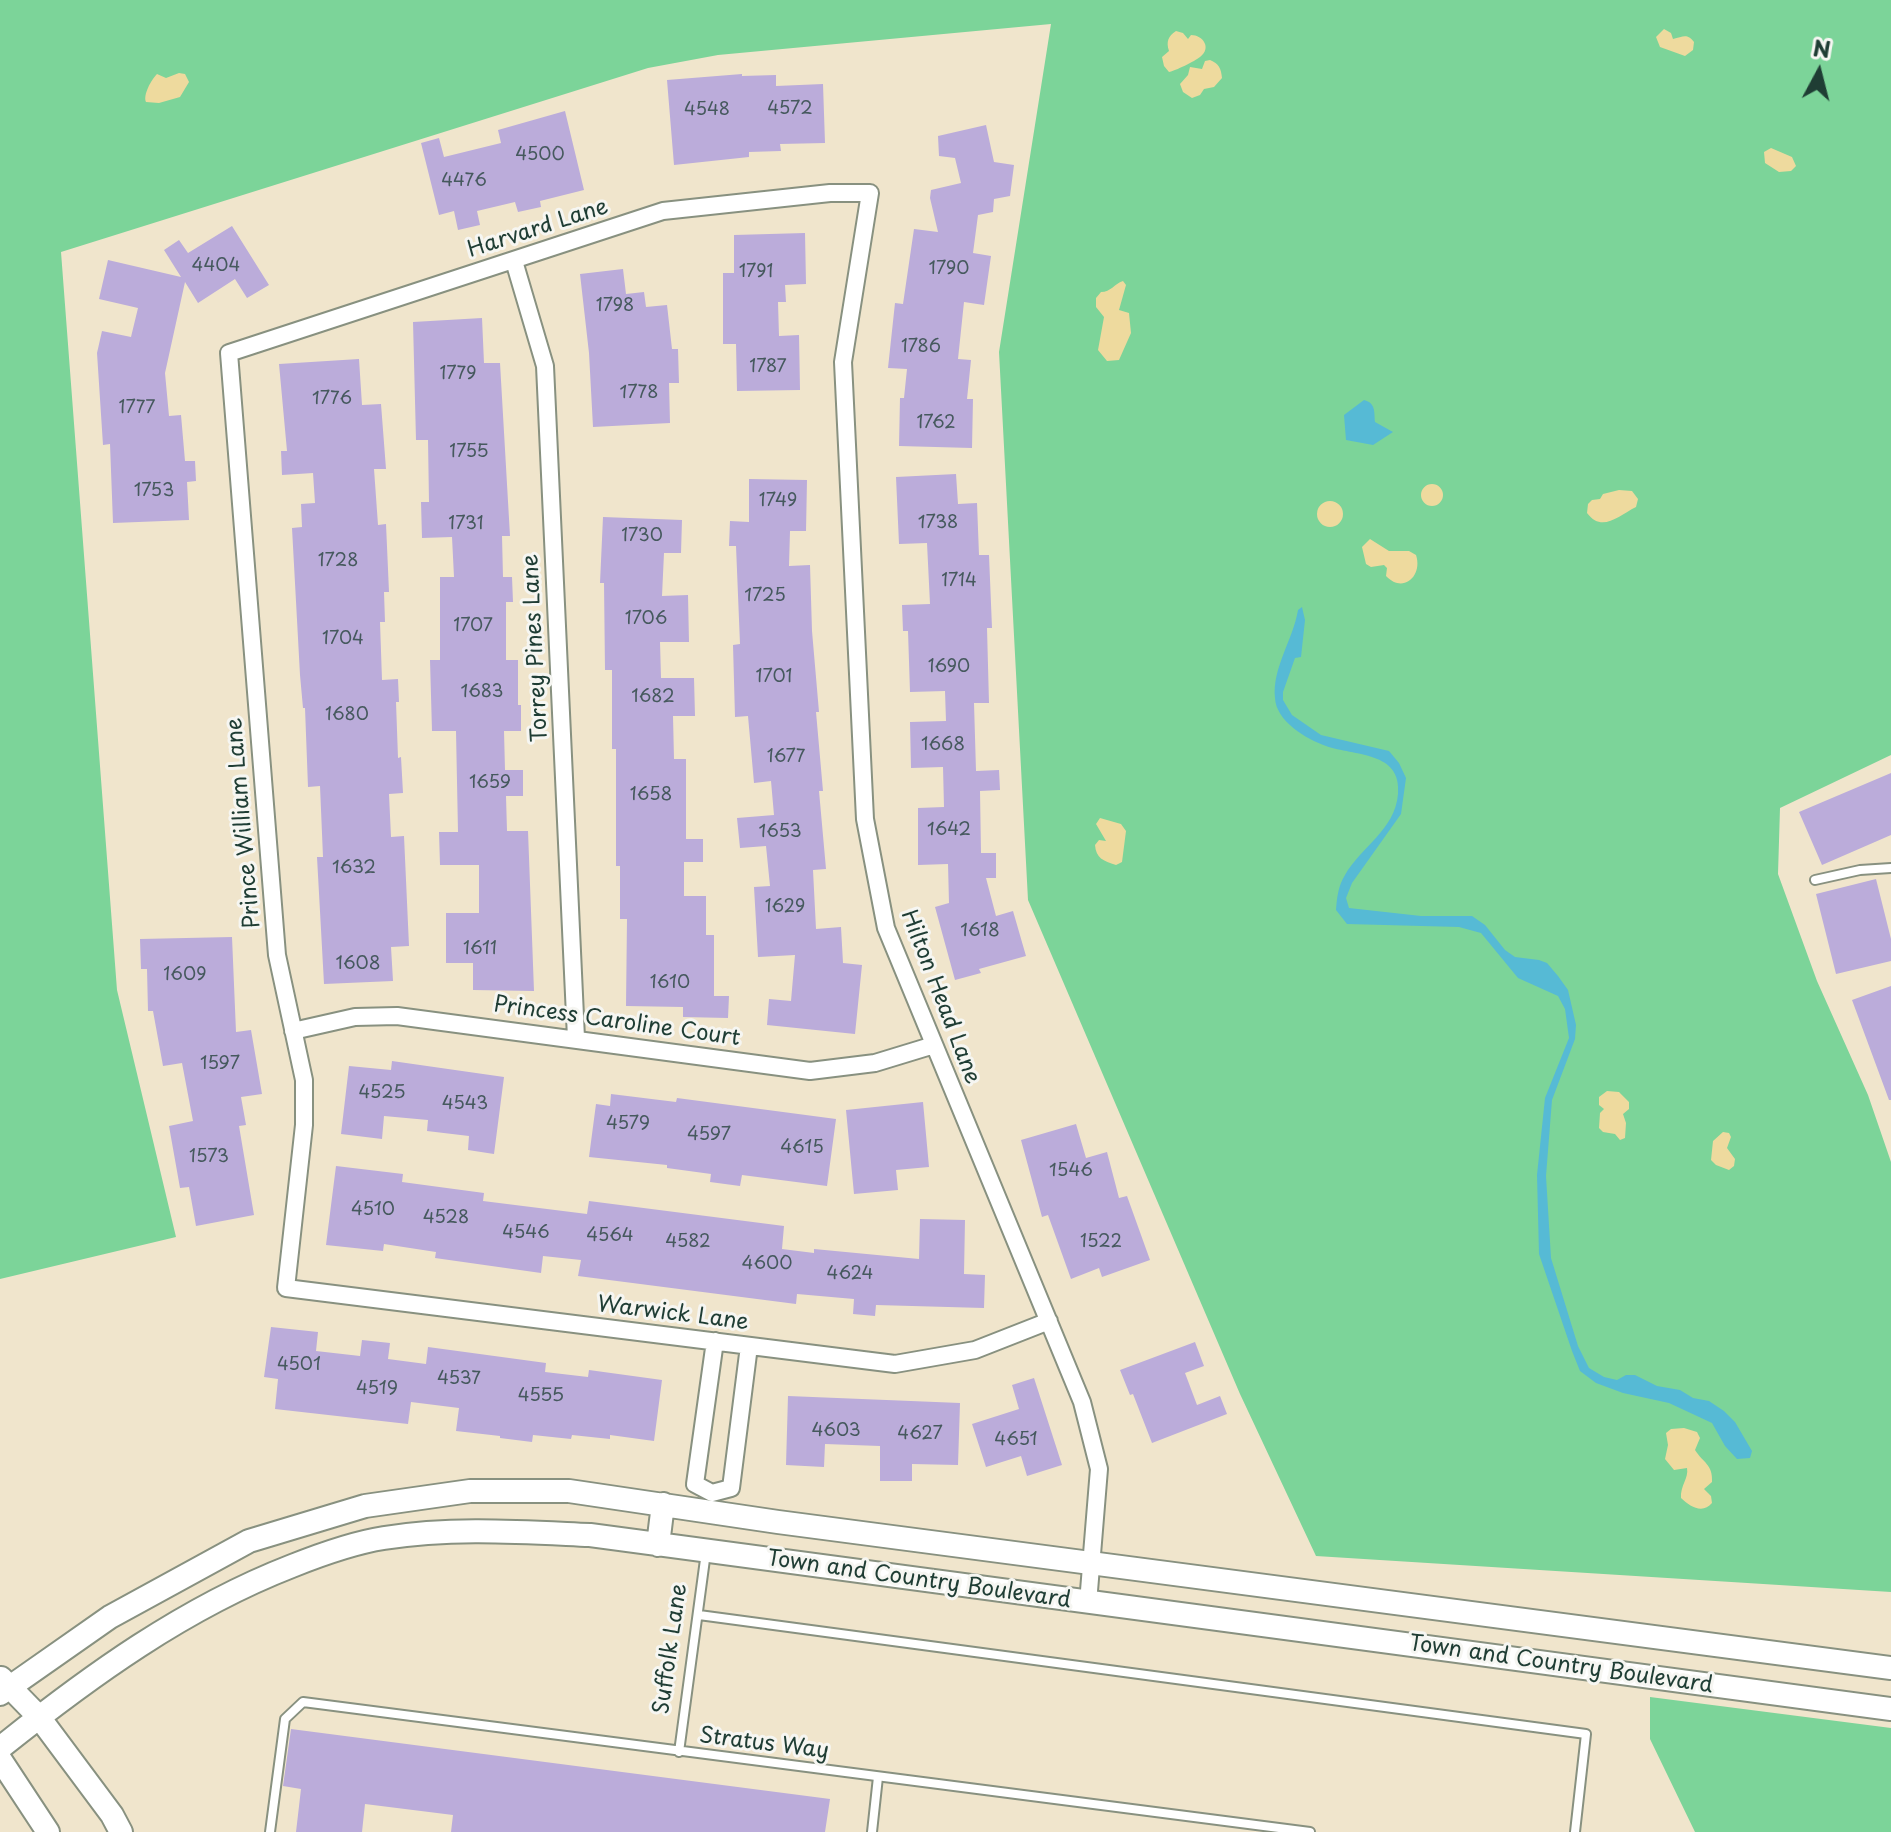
<!DOCTYPE html>
<html>
<head>
<meta charset="utf-8">
<style>
	body { margin:0 }
	#map { position:relative; width:1891px; height:1832px; overflow:hidden; background:#f0e5cc; font-family:"Playpen Sans",sans-serif }
	canvas { display:block }
	.north { position:absolute; left:1779px; top:32px; width:80px; height:80px; -webkit-text-stroke:6px #f6f6f2; paint-order:stroke; rotate:7deg; font-size:22px; font-weight:700; line-height:32px; text-align:center; color:#1f3d34 }
	.north::after { content:''; display:block; margin:auto; width:28px; height:36px; background:#1f3d34; clip-path:polygon(50% 0,100% 100%,50% 72%,0 100%) }
</style>
</head>
<body>
<div id="map">
<canvas width="1891" height="1832"></canvas>
<div class="north">N</div>
</div>
<script>
const c = document.querySelector('canvas').getContext('2d');
c.lineJoin = 'round';
function paint(path, color) { c.fillStyle = color; c.fill(path, 'evenodd'); }
function strokePath(path, color, width, dash) { c.strokeStyle = color; c.lineWidth = width; c.lineCap = dash ? 'butt' : 'round'; c.setLineDash(dash || []); c.stroke(path); }
function label(font, color, halo, rows, align = 'center') {
  c.font = font + ' "Playpen Sans",sans-serif'; c.lineWidth = 6; c.setLineDash([]); c.textBaseline = 'middle'; c.strokeStyle = halo; c.fillStyle = color; for (const [text, x, y, turn = 0] of rows) {
    c.save(); c.translate(x, y); c.rotate((+turn || 0) * Math.PI / 180); c.textAlign = isNaN(turn) ? turn : align; if (halo) c.strokeText(text, 0, 0); c.fillText(text, 0, 0); c.restore();
  }
}
paint(new Path2D(`
	M0 0H1891V755L1780 808 1778 874 1817 981 1868 1095 1891 1162V1592L1316 1556 1240 1394 1028 900 999 352 1051 24 718 55 648 68 61 252 117 990 176 1237 0 1279Z
	M1650 1697 1891 1728V1832H1695L1650 1739Z`), '#7cd499');
paint(new Path2D(`
	M1664 29 1671 33 1673 39C1683 37 1687 33 1694 42L1693 50 1685 56 1660 47 1656 37Z
	M1176 31 1183 33 1188 39 1191 35C1203 35 1212 48 1200 57 1195 61 1175 71 1169 72L1164 66 1162 57 1169 51C1166 42 1168 36 1176 31Z
	M1210 60C1219 64 1221 68 1222 78L1214 87 1204 89 1200 95 1192 98 1183 92 1180 84 1188 75 1190 67 1202 69 1205 61Z
	M179 73 185 74 189 82 180 97 159 103 146 102C143 95 151 80 157 74L166 78Z
	M1771 148 1792 157 1796 166 1791 171 1779 172 1765 163 1764 152Z
	M1123 281 1126 285 1119 310 1129 313 1131 333 1119 360 1107 361 1098 350 1104 317 1096 307V298L1101 292C1111 292 1114 284 1123 281Z
	M1421 495a11 11 0 1 1 22 0a11 11 0 1 1-22 0Z
	M1619 490 1632 491 1638 499 1636 507C1618 516 1602 533 1587 513L1588 504 1592 500 1600 499 1603 494Z
	M1317 514a13 13 0 1 1 26 0a13 13 0 1 1-26 0Z
	M1370 539 1389 551H1409L1416 555C1423 576 1403 594 1386 576L1387 568 1384 565 1371 567 1366 564 1362 547Z
	M1100 818 1121 824 1126 831 1122 862 1116 865C1103 861 1096 858 1095 845L1099 840 1106 841 1096 824Z
	M1607 1091 1619 1092 1629 1102V1109L1623 1114 1626 1123 1625 1138 1620 1140 1615 1134 1603 1132 1599 1128 1600 1113 1604 1109 1599 1105V1097Z
	M1723 1132 1729 1133 1731 1137 1727 1148 1735 1159 1734 1166 1729 1170 1716 1165 1711 1160 1713 1141Z
	M1684 1428 1697 1432 1700 1438 1695 1450C1703 1463 1713 1464 1712 1482L1704 1489 1711 1496 1712 1503C1703 1514 1690 1507 1681 1498 1680 1486 1689 1478 1687 1468L1674 1470 1665 1459 1668 1445 1666 1433 1671 1429Z`), '#eeda9e');
paint(new Path2D(`
	M1364 400C1376 403 1374 412 1375 422L1393 432 1373 445 1346 440 1344 415Z
	M1302 607 1305 620 1301 657 1295 658 1283 692V700L1292 715 1321 735 1389 751 1399 763 1406 778 1401 814 1352 883 1346 898 1349 908 1421 916H1472L1485 925 1505 950 1515 957 1539 960 1547 963 1558 976 1568 990 1576 1025 1575 1039 1552 1100 1546 1176 1551 1258 1578 1346 1589 1368 1604 1377 1617 1380 1626 1375H1635L1657 1386 1680 1390 1693 1398 1709 1401 1724 1411 1735 1422 1752 1451 1750 1458 1737 1459 1725 1446 1712 1423 1669 1403 1623 1393 1596 1383 1580 1371 1572 1351 1539 1254 1537 1175 1545 1098 1569 1038 1565 1009 1558 996 1518 978 1481 933 1459 927 1347 924 1336 910C1337 898 1338 886 1345 875 1361 847 1395 830 1398 794 1402 751 1354 756 1326 746 1306 739 1276 721 1275 698 1272 668 1293 640 1298 610Z`), '#56bad5');
paint(new Path2D(`
	M742 74V76L776 75V86L823 84 825 143 780 144 781 151 749 152V157L674 165 667 80Z
	M565 111 584 190 540 201 541 207 518 212 515 202 477 211 480 225 458 230 454 211 439 215 421 143 439 138 444 157 501 143 498 130Z
	M986 125 994 162 1014 165 1010 196 994 199 993 212 978 215 973 253 991 256 984 305 964 302 958 359 971 360 967 399H973L972 448 899 446 900 398H904L907 369 888 368 895 303 903 304 914 229 938 232 930 198 931 190 961 183 955 158 939 156 938 136Z
	M232 226 269 285 247 298 235 279 198 303 185 282 165 373 169 416 181 415 185 461H195L196 481 187 482 189 520 113 523 110 444 103 445 97 353 102 331 131 337 138 308 99 299 108 260 181 277 164 250 179 240 188 253Z
	M805 233 806 284 785 285 786 302H778L779 336 799 335 800 390 737 391 736 344H723V273H734V235Z
	M623 269 626 294 644 292 646 307 667 305 672 349H678L679 383H669L670 423 593 427 589 353 580 274Z
	M482 318 484 363H500L510 536H502L503 577H512L513 602H506V660H518V705H521V731H504L505 770H523V796H506L507 831H528L534 991 473 990V963H446V913H479V865H440L439 832H458L456 731H432L430 660H440V577H454L452 537 422 538 421 502H429L428 440H416L413 322Z
	M359 359 362 405 381 404 386 469H374L378 525 386 524 389 592H384L385 622H380L382 680 398 679 399 702H396L398 758 401 757 403 793 389 794 391 837 404 836 409 946 391 947 393 981 324 984 317 857H323L320 786 308 787 305 708H303L300 675 292 528 302 527 301 504 315 503 313 473 282 475 281 451H287L279 364Z
	M956 474 958 504 977 503 979 555H989L992 628H987L989 703H974L976 771 999 770 1000 790 980 791 981 853H996V878H986L996 916 1013 911 1026 956 979 969 981 973 955 980 935 907 949 903 948 864 918 865V808L944 807 943 767 911 768 910 722 946 721 945 691 910 692 908 631H903L902 605 930 604 927 543 899 544 896 477Z
	M749 479 807 480 806 531H790L789 566 810 565 812 631 819 712H816L823 791H819L826 869 813 870 816 929 841 927 843 963 862 965 855 1034 767 1025 769 999 791 1001 795 955 758 957 754 887 770 886 766 846 740 848 737 818 774 815 771 781 754 783 748 716 735 717 733 645 740 644 736 546H729L730 521 749 522Z
	M603 517 682 520 681 553H664L662 596 688 595 689 642H660L661 678H694L695 716H673L674 759H686V839H703V862H684V896H706V935H714V996H729L728 1018 683 1017V1007L626 1006 627 919H620V866H616V749H612V670H605L604 583H600Z
	M1891 773V835L1822 865 1799 812Z
	M1876 879 1891 939V961L1836 974 1816 894Z
	M232 937 236 1032 251 1030 262 1094 241 1097 246 1125 239 1126 254 1215 196 1226 189 1187 180 1188 169 1126 193 1121 182 1063 163 1066 153 1011H148L147 969H141L140 939Z
	M1891 986V1100H1889L1852 1000Z
	M392 1061 504 1077 494 1154 468 1150 469 1136 427 1131 428 1120 384 1116 382 1139 341 1134 349 1066 391 1070Z
	M611 1094 676 1102 677 1098 836 1119 827 1186 742 1175 740 1186 710 1182 711 1174 667 1168V1165L589 1157 596 1104 610 1106Z
	M923 1102 929 1167 896 1170 898 1190 854 1194 846 1110Z
	M1076 1124 1086 1158 1107 1152 1119 1198 1127 1196 1150 1260 1102 1277 1099 1268 1071 1279 1048 1215 1042 1217 1021 1140Z
	M336 1166 403 1174 402 1182 484 1193 483 1201 587 1214 589 1201 784 1226 782 1249 814 1253V1249L919 1259 920 1219 965 1220 964 1274 985 1275 984 1308 876 1305 875 1316 853 1314 854 1299 797 1294 796 1304 578 1276 581 1260 543 1256 541 1273 435 1258 436 1252 384 1244 383 1251 326 1245Z
	M271 1327 318 1332 316 1351 360 1356 362 1340 390 1343 388 1359 426 1364 428 1347 546 1363 545 1372 588 1377 589 1370 662 1380 654 1441 610 1435V1439L572 1435 571 1439 533 1435 532 1442 500 1438V1436L456 1431 459 1408 411 1402 408 1424 275 1409 278 1379 264 1377Z
	M1195 1342 1204 1366 1185 1373 1197 1405 1220 1396 1227 1414 1152 1443 1133 1394 1130 1395 1120 1370Z
	M1034 1378 1062 1465 1027 1476 1021 1456 986 1467 972 1424 1019 1409 1012 1385Z
	M788 1396 960 1403 958 1465 912 1464V1481H880V1446L825 1444 824 1467 786 1465Z
	M291 1729 830 1799 825 1832H451L453 1815 365 1804 362 1832H296L301 1789 283 1786Z`), '#bbacda');
const lane = new Path2D(`
	M1815 880 1860 870 1891 868
	M699 1615 1586 1734 1575 1832
	M679 1752 706 1552
	M270 1832 285 1719 303 1702 1310 1832
	M872 1832 878 1777`);
const street = new Path2D(`
	M514 261 545 366 576 1038
	M293 1031 355 1017 397 1016 810 1071 875 1063 934 1045
	M1049 1321 975 1350 895 1364 286 1288 304 1125V1080L277 955 229 353 663 211 830 193H870L843 362 865 819 886 928 1082 1402 1099 1469 1088 1603
	M715 1341 695 1484 712 1493 731 1488 749 1346`);
const secondary = new Path2D(`
	M658 1545 663 1504
	M1 1678 39 1717 112 1815 121 1832
	M0 1694 110 1617 249 1541 365 1506 470 1491H569L778 1522 1891 1668
	M0 1748C90 1676 184 1608 292 1566 322 1554 352 1543 384 1538 453 1527 521 1532 590 1535L1891 1709
	M0 1759 48 1832`);
strokePath(lane, '#889180', 12);
strokePath(street, '#889180', 20);
strokePath(secondary, '#889180', 26);
strokePath(lane, '#fff', 8);
strokePath(street, '#fff', 16);
strokePath(secondary, '#fff', 22);
label('18px', '#46595e', null, [
	["4572",790,109],
	["4548",707,110],
	["4500",540,155],
	["4476",464,181],
	["4404",216,266],
	["1790",949,269],
	["1791",756,272],
	["1798",615,306],
	["1786",921,347],
	["1787",768,367],
	["1779",458,374],
	["1778",639,393],
	["1776",332,399],
	["1777",137,408],
	["1762",936,423],
	["1755",469,452],
	["1753",154,491],
	["1749",778,501],
	["1738",938,523],
	["1731",466,524],
	["1730",642,536],
	["1728",338,561],
	["1714",959,581],
	["1725",765,596],
	["1706",646,619],
	["1707",473,626],
	["1704",343,639],
	["1690",949,667],
	["1701",774,677],
	["1683",482,692],
	["1682",653,697],
	["1680",347,715],
	["1668",943,745],
	["1677",786,757],
	["1659",490,783],
	["1658",651,795],
	["1642",949,830],
	["1653",780,832],
	["1632",354,868],
	["1629",785,907],
	["1618",980,931],
	["1611",480,949],
	["1608",358,964],
	["1609",185,975],
	["1610",670,983],
	["1597",220,1064],
	["4525",382,1093],
	["4543",465,1104],
	["4579",628,1124],
	["4597",709,1135],
	["4615",802,1148],
	["1573",209,1157],
	["1546",1071,1171],
	["4510",373,1210],
	["4528",446,1218],
	["4546",526,1233],
	["4564",610,1236],
	["4582",688,1242],
	["1522",1101,1242],
	["4600",767,1264],
	["4624",850,1274],
	["4501",299,1365],
	["4537",459,1379],
	["4519",377,1389],
	["4555",541,1396],
	["4603",836,1431],
	["4627",920,1434],
	["4651",1016,1440]
]);
label('22px', '#1f3d34', '#f6f6f2', [
	["Harvard Lane",538,229,-18],
	["Torrey Pines Lane",536,648,-93],
	["Prince William Lane",244,823,-95],
	["Hilton Head Lane",940,997,69],
	["Princess Caroline Court",617,1022,8],
	["Warwick Lane",673,1314,7],
	["Town and Country Boulevard",919,1580,8],
	["Suffolk Lane",671,1649,-82],
	["Town and Country Boulevard",1561,1665,8],
	["Stratus Way",764,1744,7]
]);
</script>
</body>
</html>
